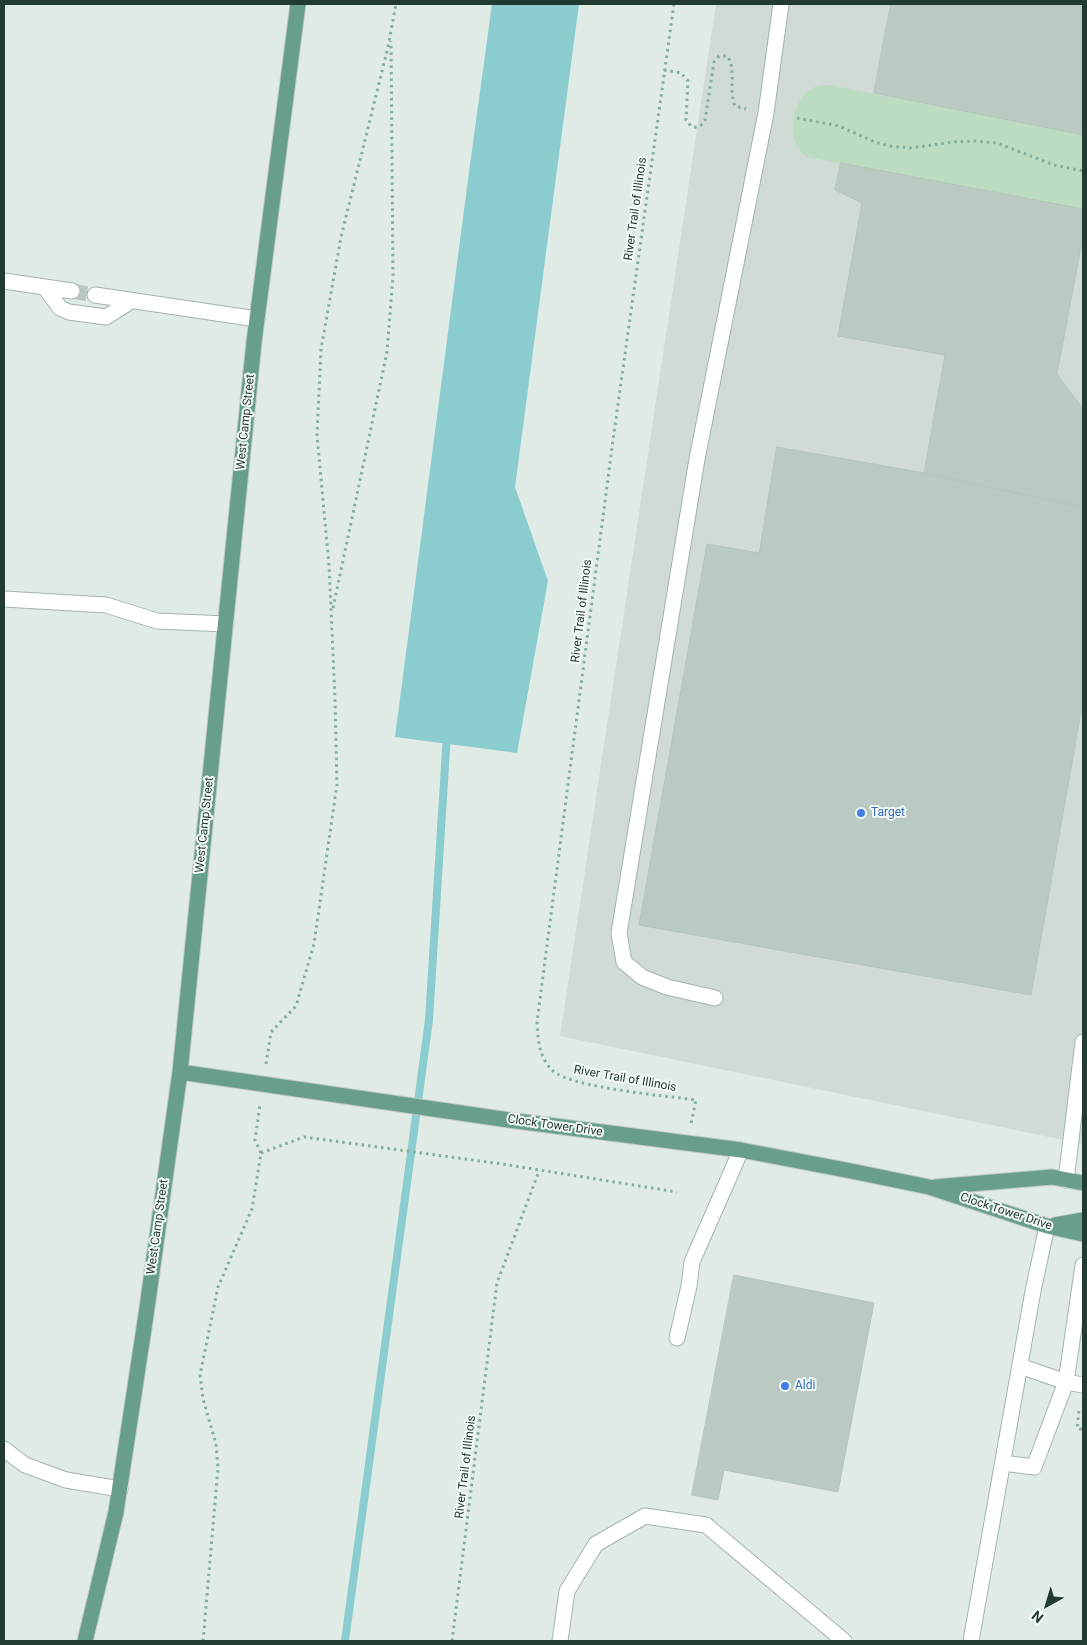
<!DOCTYPE html>
<html>
<head>
<meta charset="utf-8">
<style>
	body { margin:0 }
	#map { position:relative; width:1087px; height:1645px; overflow:hidden; background:#e1ebe6; font-family:Roboto,sans-serif }
	canvas { display:block }
	.frame { position:absolute; inset:0; border:5px solid #223b32; pointer-events:none }
	.north { position:absolute; left:1022px; top:1580px; width:50px; height:50px; -webkit-text-stroke:4px #f2f8f4; paint-order:stroke; rotate:219deg; font-size:14px; font-weight:700; line-height:20px; text-align:center; color:#223b32 }
	.north::after { content:''; display:block; margin:auto; width:18px; height:22px; background:#223b32; clip-path:polygon(50% 0,100% 100%,50% 72%,0 100%) }
</style>
</head>
<body>
<div id="map">
<canvas width="1087" height="1645"></canvas>
<div class="frame"></div>
<div class="north">N</div>
</div>
<script>
const c = document.querySelector('canvas').getContext('2d');
c.lineJoin = 'round';
function paint(path, color) { c.fillStyle = color; c.fill(path, 'evenodd'); }
function strokePath(path, color, width, dash) { c.strokeStyle = color; c.lineWidth = width; c.lineCap = dash ? 'butt' : 'round'; c.setLineDash(dash || []); c.stroke(path); }
function label(font, color, halo, rows, align = 'center') {
  c.font = font + ' Roboto,sans-serif'; c.lineWidth = 4; c.setLineDash([]); c.textBaseline = 'middle'; c.strokeStyle = halo; c.fillStyle = color; for (const [text, x, y, turn = 0] of rows) {
    c.save(); c.translate(x, y); c.rotate((+turn || 0) * Math.PI / 180); c.textAlign = isNaN(turn) ? turn : align; if (halo) c.strokeText(text, 0, 0); c.fillText(text, 0, 0); c.restore();
  }
}
paint(new Path2D(`
	M716 4H1083V1144L560 1036Z`), '#d0dbd5');
paint(new Path2D(`
	M821 85H829L1083 135V209L807 157C782 141 792 91 821 85Z`), '#bbdcc0');
paint(new Path2D(`
	M492 4H579L515 487 548 581 517 753 395 737 469 172Z`), '#8bccce');
strokePath(new Path2D(`
	M345 1641 429 1020 447 734`), '#8bccce', 8);
const building = new Path2D(`
	M891 4H1083V135L874 93Z
	M841 163 1083 209V236L1057 374 1083 409V507L924 473 945 355 838 336 862 203 835 190Z
	M777 447 924 473 1083 508V700L1031 995 639 925 707 544 759 553Z
	M734 1275 874 1303 838 1492 724 1470 718 1500 692 1495Z`);
paint(building, '#bac9c1');
strokePath(building, '#b4c5bc', 1);
strokePath(new Path2D(`
	M72 291 95 295`), '#bbc8c2', 15, [15, 8]);
const minor = new Path2D(`
	M4 281 72 291
	M45 288 60 308 69 312 106 317 131 301
	M95 295 257 319
	M4 599 106 605 157 621 226 624
	M715 998 667 987 642 977 624 962 619 933 697 459 766 113 781 4
	M1066 1180 1083 1042
	M677 1338 689 1286 692 1262 741 1150
	M1020 1366 1066 1382 1083 1385
	M4 1449 25 1465 66 1480 120 1489
	M1003 1463 1034 1467 1066 1382 1083 1265
	M560 1641 567 1591 596 1544 645 1516 706 1525 844 1641
	M971 1641 1033 1291 1047 1226`);
const major = new Path2D(`
	M180 1072 509 1120 741 1150 851 1171 929 1187 1047 1226 1083 1234
	M935 1187 1052 1177 1083 1183
	M1055 1225 1083 1220
	M85 1641 116 1512 146 1315 180 1072 254 342 298 4`);
strokePath(minor, '#a4b3ac', 17);
strokePath(major, '#c1c8c6', 17);
strokePath(new Path2D(`
	M674 4 613 440 537 1022C538 1040 539 1058 553 1071 573 1088 667 1096 696 1100L691 1124
	M664 70 681 73 688 81 686 120 691 126C697 129 702 126 705 120L714 62 719 56H727C737 68 728 90 735 106L746 109
	M797 118 839 126 875 142 889 146 910 148 954 142 976 141 997 143 1054 165 1083 171
	M333 608 387 352 393 275 391 41
	M266 1064 271 1032 296 1006 314 944 337 784 335 699 329 565 317 435 321 349 341 237 388 47 396 4
	M261 1153 304 1137 502 1164 677 1192
	M1079 1411 1077 1428 1083 1430
	M203 1641 218 1468 216 1444 203 1399 200 1375 218 1287 252 1209 261 1153 255 1140 260 1105
	M452 1641 497 1283 539 1171`), '#83ae9b', 3, [2.5, 4]);
strokePath(minor, '#fff', 15);
strokePath(major, '#689f8b', 15);
for (const [x, y, r, color] of [
	[861,813,5,"#3f7fe0"],
	[785,1386,5,"#3f7fe0"]
]) { const dot = new Path2D(); dot.arc(x, y, r, 0, 2 * Math.PI); c.fillStyle = color; c.fill(dot); strokePath(dot, '#f2f8f4', 2); }
label('12px', '#223b32', '#f2f8f4', [
	["River Trail of Illinois",636,209,-82],
	["West Camp Street",246,422,-84],
	["River Trail of Illinois",582,611,-83],
	["West Camp Street",205,825,-84],
	["River Trail of Illinois",625,1079,10],
	["Clock Tower Drive",555,1126,8],
	["Clock Tower Drive",1006,1212,18],
	["West Camp Street",158,1227,-82],
	["River Trail of Illinois",466,1467,-83]
]);
label('12px', '#366cbe', '#f2f8f4', [
	["Target",871,813],
	["Aldi",795,1386]
], 'left');
</script>
</body>
</html>
